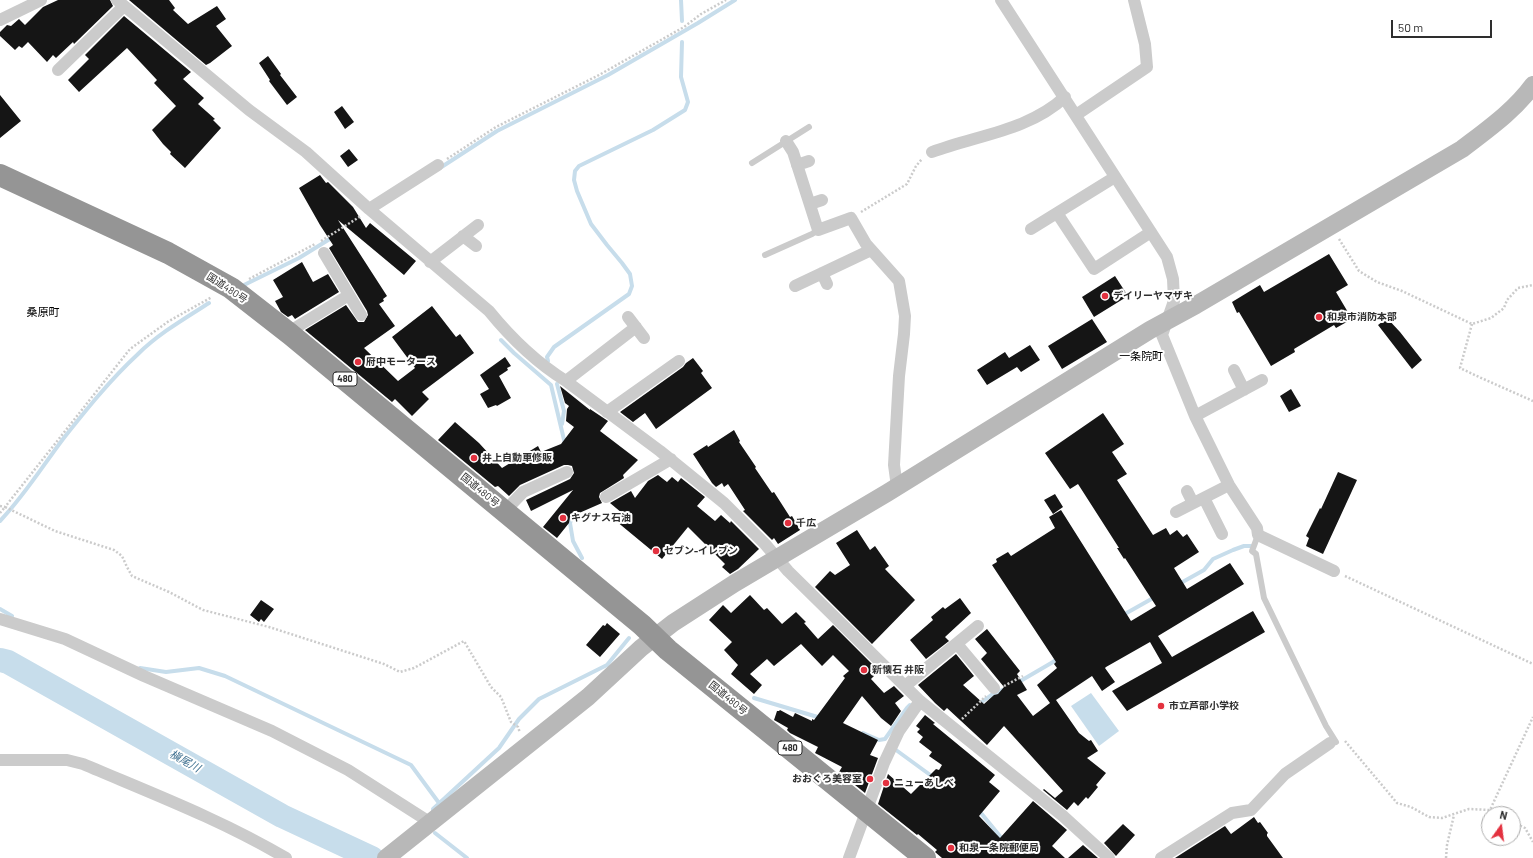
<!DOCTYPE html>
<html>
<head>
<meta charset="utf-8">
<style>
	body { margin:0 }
	#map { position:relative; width:1533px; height:858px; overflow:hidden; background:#fff; font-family:Barlow,sans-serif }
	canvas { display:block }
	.north { position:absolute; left:1481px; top:806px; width:40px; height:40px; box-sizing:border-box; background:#fff; border:1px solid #ababab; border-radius:50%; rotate:14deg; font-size:11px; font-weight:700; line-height:16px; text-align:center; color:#2e2e2e }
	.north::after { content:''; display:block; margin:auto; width:14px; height:18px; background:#e3313f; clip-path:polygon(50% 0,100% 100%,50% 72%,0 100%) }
	.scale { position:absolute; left:1391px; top:20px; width:101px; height:18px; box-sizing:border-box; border:2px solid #2e2e2e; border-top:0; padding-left:5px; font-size:12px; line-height:14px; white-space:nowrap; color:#2e2e2e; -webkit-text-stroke:3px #fff; paint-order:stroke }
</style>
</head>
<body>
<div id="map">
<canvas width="1533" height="858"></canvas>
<div class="north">N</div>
<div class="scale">50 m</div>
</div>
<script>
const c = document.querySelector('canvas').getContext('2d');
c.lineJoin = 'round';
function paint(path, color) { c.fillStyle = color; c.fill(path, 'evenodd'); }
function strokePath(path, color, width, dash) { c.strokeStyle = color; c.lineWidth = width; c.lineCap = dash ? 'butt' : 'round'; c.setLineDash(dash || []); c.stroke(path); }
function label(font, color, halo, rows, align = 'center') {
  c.font = font + ' Barlow,"Noto Sans JP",sans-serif'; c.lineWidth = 4; c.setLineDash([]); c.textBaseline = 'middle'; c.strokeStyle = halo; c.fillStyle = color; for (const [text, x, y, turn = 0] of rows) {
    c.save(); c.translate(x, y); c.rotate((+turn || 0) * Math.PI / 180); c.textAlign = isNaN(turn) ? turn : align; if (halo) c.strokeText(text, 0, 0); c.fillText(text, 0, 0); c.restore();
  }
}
paint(new Path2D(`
	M1091 693 1119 731 1099 746 1071 706Z`), '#c7ddeb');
strokePath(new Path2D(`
	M681 0 682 21
	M440 168 497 131 608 75 698 23 735 0
	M244 285 299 258 333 237
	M501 340 514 353 551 385 565 444
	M548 361 547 357 554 347 629 294 632 286 630 274 622 263 607 245 591 224 577 191 574 180 575 171 579 166 653 130 685 110 688 102 681 77 682 42
	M557 384 564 411 562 424
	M574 511 570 523 573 541 582 558
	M0 521C24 496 42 467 63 439 86 410 110 380 137 355 158 334 184 319 209 303
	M1179 584 1204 570 1213 559 1233 550 1244 546H1251
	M0 609 12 616
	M1123 615 1155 597
	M140 668 166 672 199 668 225 676 411 765 439 803
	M1017 683 1053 662 1059 657
	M754 698 821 718
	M979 704 994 693 1006 689
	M863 733 879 740 885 739 907 708 910 705
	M896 750 933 777
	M977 810 981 813 1004 841
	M433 813V809L499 748 519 719 539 699 607 665 629 638
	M435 833 467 858`), '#c7ddeb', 4);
strokePath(new Path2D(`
	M0 660 8 662 282 816 372 858`), '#c7ddeb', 24);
paint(new Path2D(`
	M58 0H110L113 6 74 44 73 42 56 58 53 55 47 62 28 42 22 48 19 46 15 50 0 36V32L7 25 11 26 19 19 25 25 43 7Z
	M129 0H169L175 8 173 10 188 24 217 6 226 19 216 26 232 46 210 63 206 65Z
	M124 16 191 72 183 79 204 98 198 104 215 119 213 120 221 128 185 168 170 154 171 152 163 144 152 130 176 106 154 83 157 80 127 48 79 92 68 80 89 59 85 55Z
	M268 56 281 74 280 75 297 97 287 105 269 81 270 80 259 63Z
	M0 95 21 121 0 138Z
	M342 106 354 122 345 129 334 112Z
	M349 149 358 160 348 167 340 156Z
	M320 175 326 183 328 182 353 207 366 228 370 223 416 261 404 275 338 220 387 296 383 299 384 301 379 304 395 326 364 348 398 381 415 368 392 337 432 306 456 337 460 334 474 353 422 392 429 399 412 416 395 399 392 402 305 330 346 305 358 322H364L368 315 367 311 329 248 333 245 320 225 299 188Z
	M1329 254 1348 285 1336 292 1352 319 1336 328 1334 325 1294 349 1295 352 1271 366 1239 312 1237 313 1232 302 1260 285 1264 292Z
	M302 262 313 282 328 274 339 292 295 319 292 315 288 317 281 312 275 301 283 297 273 280Z
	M1115 276 1128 296 1094 317 1082 297Z
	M1387 318 1400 332 1422 360 1412 369 1378 325Z
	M1092 319 1107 342 1062 369 1048 346Z
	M1030 345 1040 360 1021 372 1017 367 987 385 977 370 1005 352 1009 358Z
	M505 357 511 366 507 368 508 370 499 376 511 398 497 406 496 405 488 408 480 394 489 389 480 375Z
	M693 358 703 371 701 373 712 388 656 429 645 413 633 422 620 412 683 367 686 363Z
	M560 386 590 410V409L608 421 600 431 638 460 623 475 624 478 600 493 599 497 602 503 570 517 569 523 557 538 543 527 573 490 531 511 526 500 570 479 574 473 572 466 568 465H564L520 485 509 496 498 486 495 487 438 440 455 422 479 443 502 468 538 446 541 452 561 444 574 427 566 421 567 409 569 406 565 403Z
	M1291 389 1301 406 1289 412 1280 396Z
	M1103 413 1124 444 1112 452 1127 474 1117 480 1153 535 1166 528 1170 535 1177 530 1183 537 1187 534 1199 552 1174 568 1187 589 1230 563 1244 584 1158 636 1172 657 1253 611 1265 632 1127 711 1112 691 1162 663 1150 642 1106 667 1105 668 1115 682 1102 691 1092 676 1056 700 1079 733 1089 741 1091 740 1098 751 1087 758 1106 773 1096 785 1098 787 1088 799 1086 797 1078 806 1074 802 1067 810 1043 790 1044 789 1055 798 1063 791 1004 726 987 745 947 708 944 711 935 703 918 685 956 654 974 676 963 685 984 704 994 695 998 694 1004 687 981 659 987 653 975 639 987 629 1020 671 1017 674 1027 690 1017 695 1033 716 1050 703 1037 685 1057 668 1054 664 1056 662 992 565 997 562 996 559 1008 552 1011 556 1055 528 1049 517 1061 510 1131 621 1156 606 1125 558 1124 559 1117 548H1119L1078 484 1070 489 1045 453Z
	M734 430 740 441 739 442 756 467 755 468 772 493 774 492 790 517 792 516 800 530 778 544 774 538 772 540 743 511 745 510 728 484 724 487 722 483 716 487 712 483 693 454 707 445 708 447Z
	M1338 472 1357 480 1323 554 1306 546 1309 538 1306 536 1320 508 1321 509Z
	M658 475 667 482 672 477 678 482 681 478 705 497 697 506 715 521 721 515 730 523 731 521 759 549 738 569 730 574 722 567 725 564 688 527 662 559 616 521 622 513 610 503 631 491 635 498 648 481Z
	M1055 494 1063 507 1053 514 1044 500Z
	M857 530 870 550 875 546 889 566 885 569 915 600 872 644 815 587 830 571 835 575 850 565 836 543Z
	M750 595 764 610 767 608 782 624 796 612 806 622 804 623 818 639 833 625 879 671 871 679 884 693 894 686 904 696 895 703 901 711 891 726 881 718 862 696 843 723 878 740 870 755 878 758 865 793 855 785 857 782 839 772 842 767 815 753 818 747 790 733 787 730 788 728 774 720 777 711H779L780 710 793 717 795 713 812 721V719L814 720 845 678 843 676 849 671 833 655 822 666 801 644 774 666 767 659 750 674 762 685 754 694 731 674 738 665 724 650 732 642 709 620 723 605 731 613Z
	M960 598 971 613 945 637 949 641 926 659 910 640 933 620 931 617 943 607 945 609Z
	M261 600 274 609 264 622 261 619 259 622 250 615Z
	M607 623 620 634 600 657 586 645 603 625 605 626Z
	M925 715 935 723 933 724 995 775 989 782 1000 791 979 816 1000 838 1033 801 1067 830 1052 846 1065 858H942L935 852 937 850 918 834 917 835 878 804 888 774 911 794 936 769 939 770 942 765 929 756 932 752 919 742 923 737 917 732 920 729 916 726Z
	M1254 817 1258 823 1260 822 1268 833 1267 834V836L1283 858H1175L1225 826 1231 834Z
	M1123 824 1135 835 1116 856 1104 843Z
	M1083 845 1098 858H1068Z`), '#151515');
strokePath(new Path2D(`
	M447 159 496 127 599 75 684 27 701 14 726 0
	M861 212 907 184 916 166 922 159
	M1339 239 1359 271 1377 282 1402 291 1472 324 1491 318 1504 308 1507 300 1518 288 1533 285
	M321 241 361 216
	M249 279 315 244
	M1472 324 1460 368 1479 377 1533 401
	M0 506 5 507 130 349 169 321 212 297
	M0 513 5 507 55 531 114 550 122 556 127 567 132 576 169 592 203 610 269 627 384 664 400 672 414 668 464 641 491 687 501 697 511 722 518 727 520 733
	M1345 576 1533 664
	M1004 686 1023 676
	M962 719 986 696
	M1345 741 1397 803 1411 807 1429 817 1442 818 1469 809 1490 810 1533 717
	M1490 810 1498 814
	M1513 822 1525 828 1533 842
	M1446 858 1447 845 1454 815`), '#cbcbcb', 2.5, [2, 2]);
strokePath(new Path2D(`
	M752 163 809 127
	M765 255 812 234 818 230
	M1258 535 1252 551 1256 554 1264 598 1326 726 1336 742`), '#cbcbcb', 6);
strokePath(new Path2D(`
	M117 0 249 110 306 152 369 209 489 311C511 338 537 363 566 381L660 451 724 503 765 544 788 571 920 701 1063 816 1109 858
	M1001 0 1167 257 1173 279 1174 301 1162 335 1195 416 1229 485 1257 528 1258 535 1334 571
	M0 20 41 0
	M58 70 124 6
	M1076 115 1147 67 1145 44 1134 0
	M786 141 793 152 818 230 851 218 866 244 899 281 905 316 904 334 899 376 894 465 897 487
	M932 152C977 135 1028 131 1065 97
	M797 165 809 161
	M810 204 822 200
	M369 209 438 165
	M1057 213 1094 269 1151 232
	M1031 229 1115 177
	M463 236 476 246
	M324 253 361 315
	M430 262 478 225
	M822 273 827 284
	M795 286 871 250
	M628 317 644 338
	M290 334 295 328 349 295
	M1234 370 1244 390
	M566 381 636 327
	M607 412 679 361
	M1195 416 1262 380
	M1187 491 1193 503
	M606 497 671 459
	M1204 498 1222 534
	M505 511 523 492 567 472
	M1176 512 1229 485
	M0 619 65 639 144 676 272 731 348 770 431 823
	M957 644 994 688
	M905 686 978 626
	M0 760H67L83 764C151 793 222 820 286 858
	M849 858 884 763 899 731 920 701
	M1161 858 1232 813 1251 810 1285 774 1330 743`), '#cbcbcb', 12);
strokePath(new Path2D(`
	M386 858 588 697 641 648 673 623 735 583 887 493 1150 330 1196 305 1462 149C1488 129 1514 111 1533 85`), '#b8b8b8', 18);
strokePath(new Path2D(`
	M0 175 168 253 231 288 290 334 642 625 668 650 925 858`), '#959595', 22);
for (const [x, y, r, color] of [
	[1105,296,4,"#e3313f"],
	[1319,317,4,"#e3313f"],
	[358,362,4,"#e3313f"],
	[474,458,4,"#e3313f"],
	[563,518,4,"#e3313f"],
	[788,523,4,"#e3313f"],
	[656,551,4,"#e3313f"],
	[864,670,4,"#e3313f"],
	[1161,706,4,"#e3313f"],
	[870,779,4,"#e3313f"],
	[886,783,4,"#e3313f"],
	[951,848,4,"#e3313f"]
]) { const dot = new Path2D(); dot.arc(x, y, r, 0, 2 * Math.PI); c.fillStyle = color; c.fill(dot); strokePath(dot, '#fff', 1.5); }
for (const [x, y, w] of [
	[345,379,24],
	[790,748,24]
]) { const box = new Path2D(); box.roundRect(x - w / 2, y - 7, w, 14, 3); c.fillStyle = '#fff'; c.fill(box); strokePath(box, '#2e2e2e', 1); }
label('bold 9px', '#2e2e2e', null, [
	["480",345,379],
	["480",790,748]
]);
label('10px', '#2e2e2e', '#fff', [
	["国道480号",227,288,33],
	["国道480号",480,490,39],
	["国道480号",728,698,39]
]);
label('bold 10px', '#2e2e2e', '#fff', [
	["デイリーヤマザキ",1113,296],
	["和泉市消防本部",1327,317],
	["府中モータース",366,362],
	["井上自動車修販",482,458],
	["キグナス石油",571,518],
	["千広",796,523],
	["セブン-イレブン",664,551],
	["新懐石 井阪",872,670],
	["市立芦部小学校",1169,706],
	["おおぐろ美容室",862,779,"right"],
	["ニューあしべ",894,783],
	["和泉一条院郵便局",959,848]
], 'left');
label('11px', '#000', '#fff', [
	["桑原町",43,312],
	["一条院町",1141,356]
]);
label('italic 11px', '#3d6f8f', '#fff', [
	["槇尾川",185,761,29]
]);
</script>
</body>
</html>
